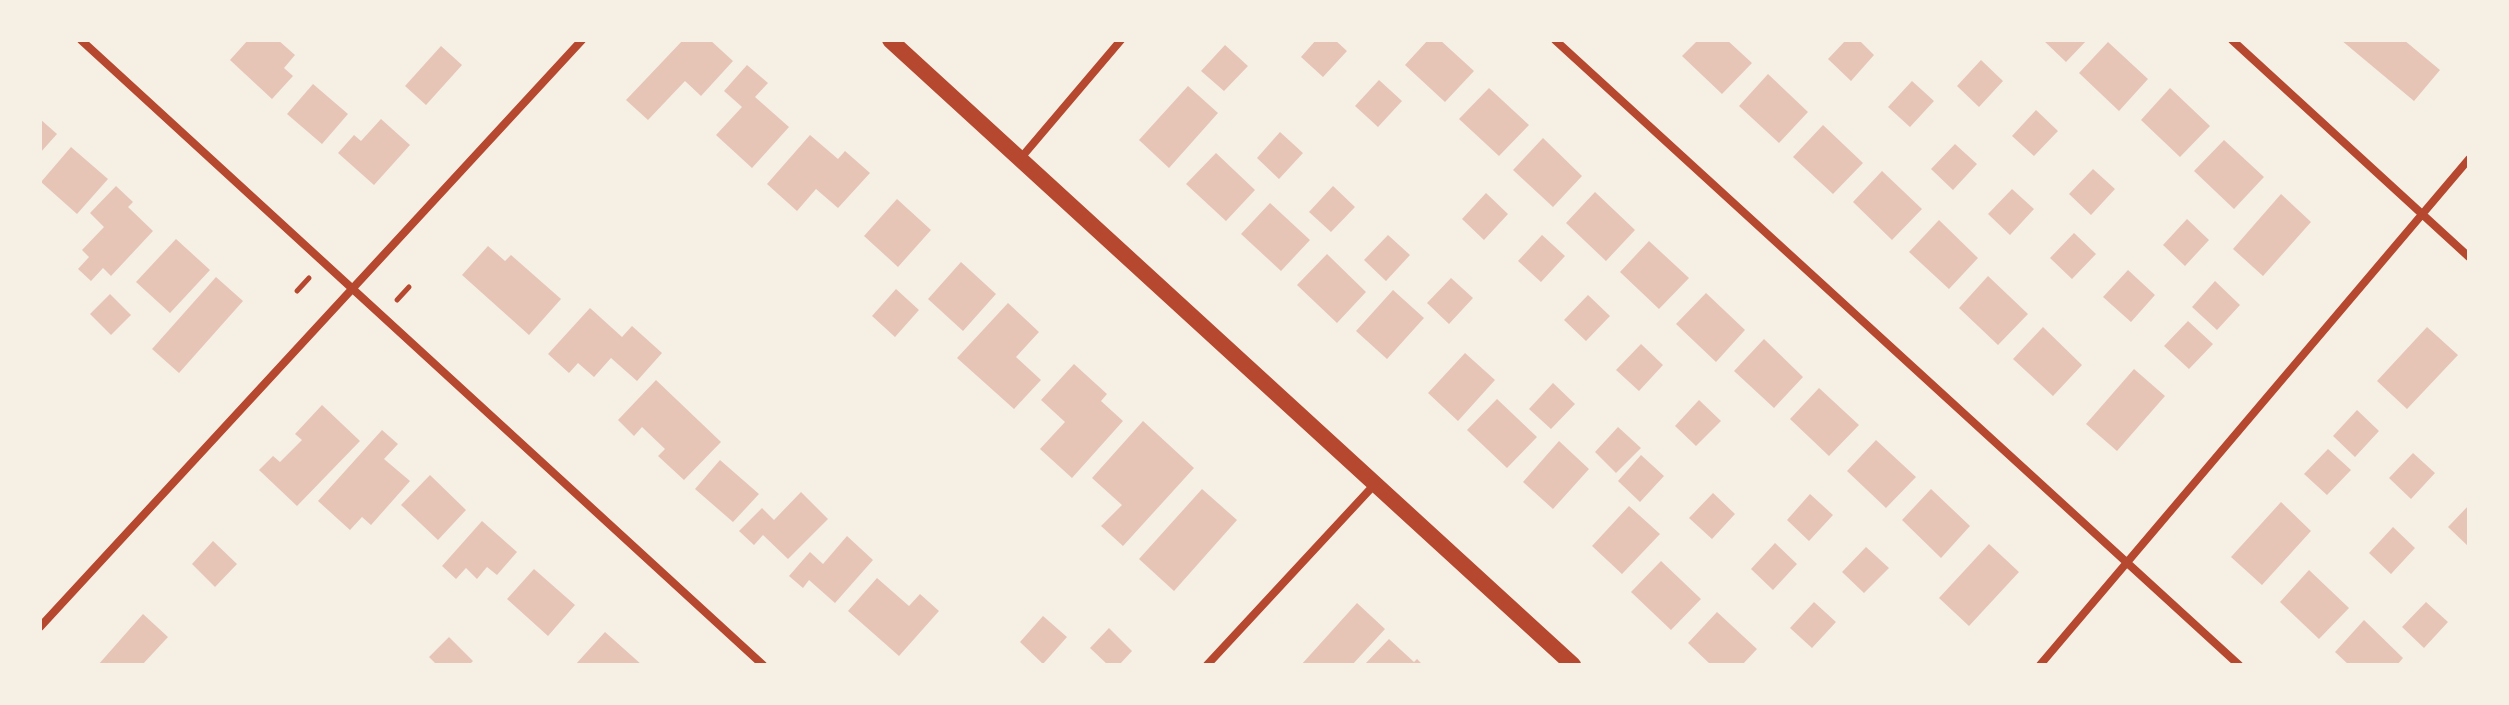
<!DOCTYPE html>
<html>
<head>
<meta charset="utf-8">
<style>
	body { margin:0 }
	#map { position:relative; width:2509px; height:705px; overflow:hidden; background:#f6efe4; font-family:Overpass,sans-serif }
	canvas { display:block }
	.frame { position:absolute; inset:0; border:42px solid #f6efe4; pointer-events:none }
</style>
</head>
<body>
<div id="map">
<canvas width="2509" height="705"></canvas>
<div class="frame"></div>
</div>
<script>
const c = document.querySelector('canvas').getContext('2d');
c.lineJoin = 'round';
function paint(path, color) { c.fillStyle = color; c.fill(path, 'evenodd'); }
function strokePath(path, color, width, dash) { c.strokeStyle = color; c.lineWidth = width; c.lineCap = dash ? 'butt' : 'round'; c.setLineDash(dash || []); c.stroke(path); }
paint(new Path2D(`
	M248 40H278L295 55 284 68 293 76 272 99 230 60Z
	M683 40H710L733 61 701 96 685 81 648 120 626 100Z
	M1316 40H1335L1347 51 1323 77 1301 57Z
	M1428 40H1440L1474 71 1445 102 1405 65Z
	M1698 40H1727L1752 63 1722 94 1682 56Z
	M1846 40H1859L1874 55 1851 81 1828 59Z
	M2043 40H2087L2066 62Z
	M2341 40H2404L2440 70 2414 101Z
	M2108 42 2148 79 2119 111 2079 73Z
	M1225 45 1248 66 1224 91 1201 71Z
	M441 46 462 65 426 105 405 86Z
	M1981 60 2003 81 1979 107 1957 86Z
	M747 65 768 83 755 97 789 127 752 168 716 135 742 107 724 91Z
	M1768 74 1808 112 1779 143 1739 106Z
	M1379 80 1402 101 1378 127 1355 106Z
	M1912 81 1934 101 1910 127 1888 107Z
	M313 84 348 114 322 144 287 114Z
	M1188 86 1218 113 1169 168 1139 140Z
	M1489 88 1529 125 1499 156 1459 119Z
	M2170 88 2210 126 2180 157 2141 120Z
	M2036 110 2058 131 2034 156 2012 136Z
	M40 119 57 134 40 153Z
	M381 119 410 145 374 185 338 153 354 135 361 141Z
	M1823 125 1863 163 1833 194 1793 157Z
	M1280 132 1303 153 1279 179 1257 158Z
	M810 135 838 159 845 151 870 173 838 208 816 189 797 211 767 184Z
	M1543 138 1582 176 1553 207 1513 170Z
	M2224 140 2264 177 2234 209 2194 171Z
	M1955 144 1977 164 1953 190 1931 169Z
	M71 147 108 179 77 214 41 182Z
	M1216 153 1255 190 1226 221 1186 184Z
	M2093 169 2115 189 2091 215 2069 194Z
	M1882 171 1922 209 1892 240 1853 202Z
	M116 186 133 202 128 207 153 231 111 276 103 268 91 281 78 269 89 257 82 250 104 227 90 213Z
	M1333 186 1355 207 1331 232 1309 212Z
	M2012 189 2034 209 2010 235 1988 214Z
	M1595 192 1635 230 1606 261 1566 223Z
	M1486 193 1508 214 1484 240 1462 219Z
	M2281 194 2311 222 2263 276 2233 249Z
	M897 199 931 230 898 267 864 236Z
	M1270 203 1310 240 1281 271 1241 234Z
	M2187 219 2209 240 2185 266 2163 245Z
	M1939 220 1978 258 1949 289 1909 252Z
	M2074 233 2096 254 2072 279 2050 258Z
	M1388 235 1410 255 1386 281 1364 260Z
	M1542 235 1565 256 1541 282 1518 261Z
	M176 239 210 270 170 313 136 282Z
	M1649 241 1689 278 1659 309 1620 272Z
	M488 246 505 261 511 255 561 299 529 335 462 275Z
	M1327 254 1366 292 1337 323 1297 285Z
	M961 262 996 294 963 331 928 299Z
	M2128 270 2155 295 2131 322 2103 297Z
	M1988 276 2028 314 1998 345 1959 308Z
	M216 277 243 301 179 373 152 349Z
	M1451 278 1473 298 1449 324 1427 303Z
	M2215 281 2240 305 2217 330 2192 307Z
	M896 289 919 310 895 337 872 316Z
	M1393 290 1424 318 1387 359 1356 331Z
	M1706 293 1745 330 1716 362 1676 324Z
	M110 294 131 315 111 335 90 314Z
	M1588 295 1610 316 1586 341 1564 320Z
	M1008 303 1039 332 1016 357 1041 380 1014 409 957 358Z
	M590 308 622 337 632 326 662 353 637 381 611 358 594 377 578 363 569 373 548 354Z
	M2188 321 2213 344 2189 369 2164 346Z
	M2043 327 2082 365 2053 396 2013 359Z
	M2427 327 2458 355 2407 409 2377 381Z
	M1764 339 1803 377 1774 408 1734 371Z
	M1641 344 1663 365 1639 391 1616 370Z
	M1465 353 1495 380 1458 421 1428 393Z
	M1074 364 1107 394 1101 401 1123 421 1072 478 1040 449 1065 422 1041 400Z
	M2134 369 2165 396 2117 451 2086 424Z
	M656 380 721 442 684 480 658 456 665 449 642 427 634 436 618 420Z
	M1553 383 1575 404 1551 429 1529 409Z
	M1819 388 1859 425 1829 456 1790 419Z
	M1497 399 1537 437 1507 468 1467 430Z
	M1699 400 1721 421 1696 446 1675 426Z
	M322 405 360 441 297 506 259 470 273 456 280 462 302 440 295 434Z
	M2357 410 2379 431 2355 457 2333 436Z
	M1143 421 1194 468 1123 546 1101 526 1122 505 1092 478Z
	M1618 427 1641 448 1616 473 1595 452Z
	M382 430 398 444 384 459 410 481 371 525 362 517 350 530 318 501Z
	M1876 440 1916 477 1886 508 1847 471Z
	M1559 441 1589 469 1553 509 1523 482Z
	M2328 449 2351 470 2327 495 2304 474Z
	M2413 453 2435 473 2411 499 2389 478Z
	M1641 455 1664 476 1640 502 1618 481Z
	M720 460 759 494 733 522 695 489Z
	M430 475 466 510 438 540 401 505Z
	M1202 489 1237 520 1174 591 1139 559Z
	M1931 489 1970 526 1941 558 1902 520Z
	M801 492 828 519 788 559 763 535 754 545 739 531 762 508 774 520Z
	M1713 493 1735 514 1712 539 1689 518Z
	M1810 494 1833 515 1809 541 1787 520Z
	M2281 502 2311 531 2262 585 2231 557Z
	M2469 505V547L2448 527Z
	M1629 506 1660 534 1622 574 1592 546Z
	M482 521 517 552 497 575 487 567 477 579 466 568 456 579 442 566Z
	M2393 527 2415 548 2391 574 2369 553Z
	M847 536 873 560 835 603 809 580 803 588 789 576 810 552 823 564Z
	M213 541 237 564 215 587 192 564Z
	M1775 543 1797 564 1773 590 1751 569Z
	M1989 544 2019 572 1969 626 1939 598Z
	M1866 547 1889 568 1864 593 1842 572Z
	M1661 561 1701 599 1671 630 1631 592Z
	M534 569 575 605 548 636 507 599Z
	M2309 570 2349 608 2319 639 2280 602Z
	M877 578 909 606 920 594 939 611 899 656 848 611Z
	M1814 602 1836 622 1812 648 1790 628Z
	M2426 602 2448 622 2424 648 2402 627Z
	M1357 603 1385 629 1352 665H1301Z
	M1717 612 1757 649 1742 665H1711L1688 643Z
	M143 614 168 637 142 665H98Z
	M1043 616 1067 637 1043 664 1020 642Z
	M2364 620 2403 658 2397 665H2349L2335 652Z
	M1109 628 1132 651 1119 665H1108L1090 648Z
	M605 632 642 665H575Z
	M449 637 473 661 469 665H437L429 657Z
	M1389 639 1414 662 1417 659 1423 665H1364Z`), '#e6c5b7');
strokePath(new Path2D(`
	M297 291 309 278
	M397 300 409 287`), '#b5482f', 5);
strokePath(new Path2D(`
	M81 40 763 665
	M1555 40 2239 665
	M2232 40 2469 257
	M1020 159 1121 40
	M40 627 582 40
	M1207 665 1375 484
	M2040 665 2469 159`), '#b5482f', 8);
strokePath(new Path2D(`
	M890 40 1573 665`), '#b5482f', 16);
</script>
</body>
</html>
